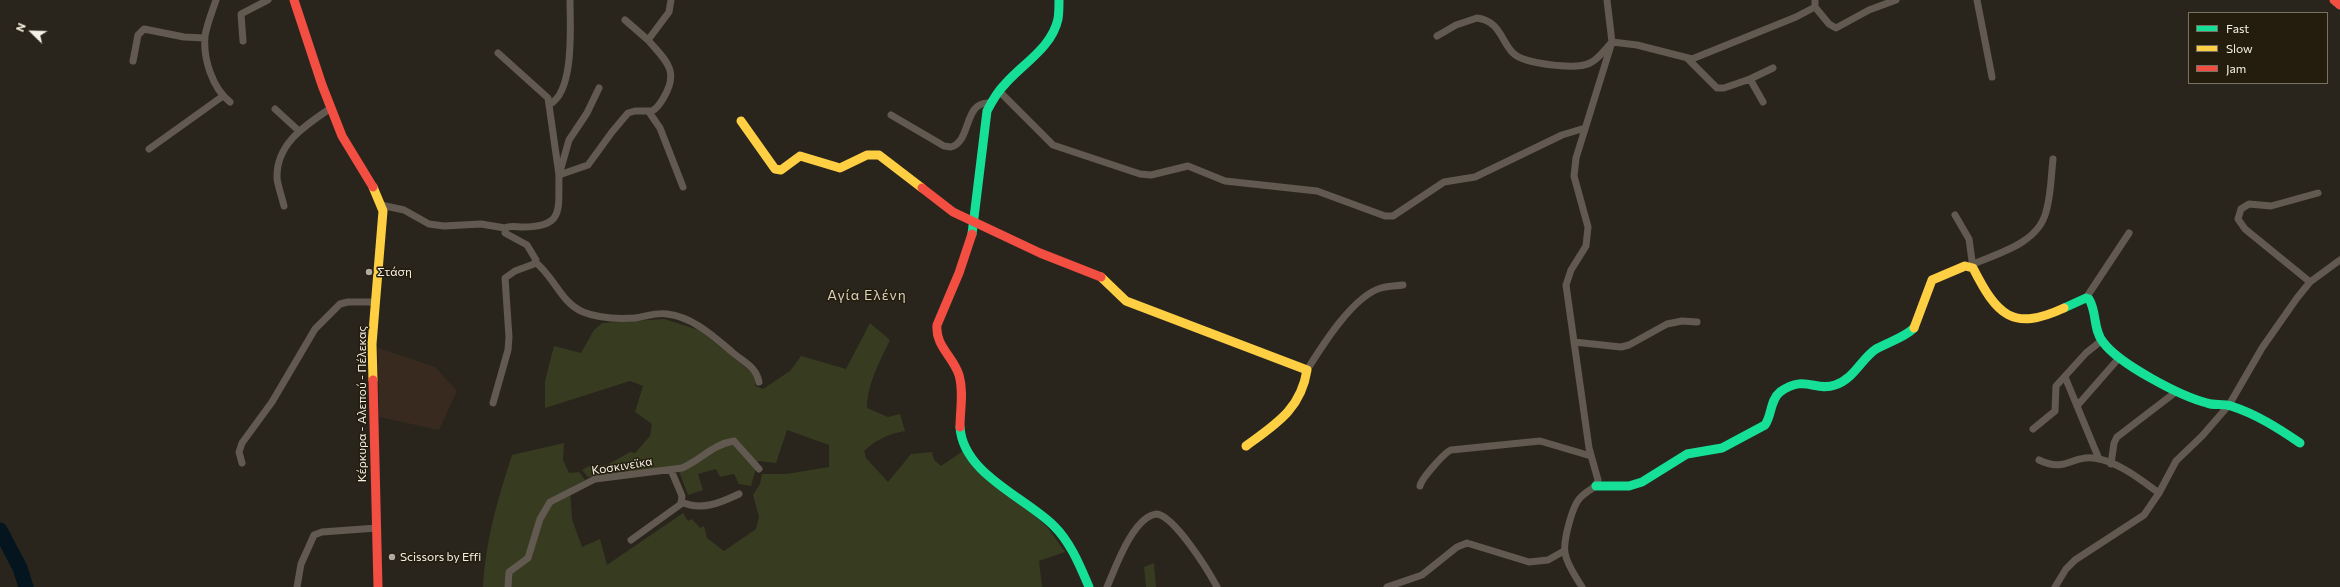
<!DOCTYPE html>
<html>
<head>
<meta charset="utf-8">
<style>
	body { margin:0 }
	#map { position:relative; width:2340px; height:587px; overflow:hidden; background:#29251d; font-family:Commissioner,sans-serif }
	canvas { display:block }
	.legend { position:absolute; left:2188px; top:12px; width:140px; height:72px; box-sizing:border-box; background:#241d0e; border:1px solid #787265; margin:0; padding:5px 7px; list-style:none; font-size:12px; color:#f6f1e7 }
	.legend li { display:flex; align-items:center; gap:8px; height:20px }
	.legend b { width:20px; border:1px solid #787265 }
	.north { position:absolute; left:12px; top:12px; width:40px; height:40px; -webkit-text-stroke:3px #241d0e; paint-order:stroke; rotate:293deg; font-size:11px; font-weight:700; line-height:16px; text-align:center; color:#f6f1e7 }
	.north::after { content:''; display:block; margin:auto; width:14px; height:18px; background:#f6f1e7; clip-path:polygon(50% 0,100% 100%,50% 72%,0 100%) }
</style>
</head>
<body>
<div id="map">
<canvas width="2340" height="587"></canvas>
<ul class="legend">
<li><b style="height:5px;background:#16e098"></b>Fast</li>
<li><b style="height:5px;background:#ffcf43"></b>Slow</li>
<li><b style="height:5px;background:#f24e42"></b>Jam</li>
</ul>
<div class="north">N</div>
</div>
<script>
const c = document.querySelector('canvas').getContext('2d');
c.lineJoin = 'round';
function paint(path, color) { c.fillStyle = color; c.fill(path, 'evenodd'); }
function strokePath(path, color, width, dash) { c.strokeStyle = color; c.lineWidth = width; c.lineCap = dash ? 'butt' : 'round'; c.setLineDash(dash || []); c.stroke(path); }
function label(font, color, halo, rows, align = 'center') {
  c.font = font + ' Commissioner,sans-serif'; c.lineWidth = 3; c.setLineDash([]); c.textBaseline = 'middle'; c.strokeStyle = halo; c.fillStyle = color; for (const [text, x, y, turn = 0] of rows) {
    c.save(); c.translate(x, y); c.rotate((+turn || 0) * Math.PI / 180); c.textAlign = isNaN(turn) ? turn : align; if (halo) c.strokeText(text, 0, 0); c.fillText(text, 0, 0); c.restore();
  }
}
paint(new Path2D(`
	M378 348 435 367 457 391 439 430 379 417Z`), '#392a20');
paint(new Path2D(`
	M664 319 699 330 756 376 755 386 763 389 790 371 801 356 846 369 870 323 890 340C880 361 867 384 867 408L888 417 900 414 905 431C888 434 877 439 864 451L866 458 888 482 911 454 932 452 934 460 941 466 963 451 1048 528 1065 552 1039 561 1042 587H483C485 542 498 498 512 455L564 443 563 460 569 473 579 472 585 480 570 488 572 519 582 547 600 539 607 565 683 513 688 521 692 519 700 528 704 526 707 538 724 551 756 529 759 517 753 495 760 484 762 474H786L829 467V445L787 430 776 463 758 461 751 486 739 484 734 474 720 477 716 469 698 474 703 490 688 495 677 466 588 477 582 470 589 466 607 465 630 452 635 453 650 436 652 424 635 412 643 386 630 381 545 408V381L554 346 581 353 594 330 602 323Z
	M1154 563 1156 587H1146L1144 567Z`), '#373b20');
strokePath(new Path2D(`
	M0 530 20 568 26 587`), '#04151f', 15);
strokePath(new Path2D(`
	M216 0C212 12 207 24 205 36 203 58 212 88 230 102
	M1977 0 1992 77
	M1815 7 1829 24 1836 28 1869 10 1896 0
	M625 20 648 40
	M1437 36 1456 25 1477 18C1500 21 1501 41 1513 53 1524 64 1576 70 1590 63 1599 59 1605 49 1612 42L1637 45 1692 59 1796 17 1815 7V0
	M243 41 241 14 268 0
	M498 53 548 98 559 175
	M1688 59 1717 88H1724L1750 79 1763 102
	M133 61 138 35 144 29 184 37 205 38
	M1750 79 1773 68
	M999 91 1053 145 1140 174 1151 175 1188 166 1225 181 1317 191 1385 216H1393L1444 182 1475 177 1562 135 1585 128
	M550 104C575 91 570 23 570 0
	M275 109 299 131
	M649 112 660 128 683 187
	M891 115 944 146 951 147C972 141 963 101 990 103
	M149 149 223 96
	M559 175 569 140 587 113 599 88
	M381 205 404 210 429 224 444 226 481 224 505 228
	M284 206C282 197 278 187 277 178 276 143 306 125 331 108
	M1955 215 1969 239 1973 268
	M535 262C554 276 560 302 583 312 598 318 618 319 634 318 645 317 656 312 667 314 693 317 713 336 732 352 743 362 756 366 759 382
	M1973 264C1999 253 2038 243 2046 212 2051 195 2051 177 2053 159
	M2310 282 2245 229 2238 219 2241 209 2249 204 2271 206 2318 193
	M2086 298 2129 233
	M1574 342 1621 347 1629 345 1667 324 1682 321 1697 322
	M1307 370C1322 346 1353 296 1381 288 1388 286 1396 286 1403 285
	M2065 377 2099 459
	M493 403 508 350 509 337 505 278 515 271 534 264 536 260 527 245 505 233V228C510 225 517 227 523 227 565 227 558 209 559 175L588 165 612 132 628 113 635 111H652C658 108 661 102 664 97 680 70 665 60 648 40L669 12 671 0
	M2077 406 2119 358
	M2033 429 2055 411 2056 386 2086 353 2101 341
	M2039 460C2065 473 2073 455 2093 458 2116 460 2141 480 2159 493
	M242 463 239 452 242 443 272 402 315 329 340 304 348 302H375
	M2111 464 2114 443 2117 437 2177 391
	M1420 486C1421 479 1445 452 1451 450L1540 441 1591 456
	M681 502C702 511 720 503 739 494
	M631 540 681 504 682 496 671 470
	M297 587 301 564 314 535 322 532 377 528
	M508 587 509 572 528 558 540 519 550 502 595 479 682 468C701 460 713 444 734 441L759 469
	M1107 587C1115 569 1133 516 1157 514 1175 517 1208 570 1217 587
	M1387 587 1422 575 1457 547 1467 543 1529 562 1548 560 1564 551
	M1582 587C1576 577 1567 565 1565 553 1563 542 1572 505 1581 497 1587 490 1596 489 1598 480L1589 448 1566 285 1571 270 1586 246 1588 227 1574 176 1576 158 1612 42 1607 0
	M2055 587 2066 569 2075 560 2144 515 2159 493 2176 461 2202 436 2229 405 2262 348 2297 298 2310 282 2340 260`), '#625950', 7);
strokePath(new Path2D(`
	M972 234 987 111C992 101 998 91 1006 83 1024 63 1052 47 1058 19 1059 13 1059 6 1059 0
	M2064 308 2086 298 2089 299C2097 312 2093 330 2103 342 2119 364 2180 396 2207 403 2214 406 2223 403 2231 406 2256 414 2278 428 2300 443
	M960 427C963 474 1025 497 1054 526 1071 543 1080 566 1089 587
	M1596 486H1629L1642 482 1687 454 1722 448 1765 425C1772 415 1770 400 1780 392 1805 374 1815 392 1835 385 1854 379 1861 359 1876 349 1888 342 1904 338 1914 328`), '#16e098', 9);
strokePath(new Path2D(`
	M741 121 775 169 781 170 800 156 840 168 867 155H879L922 188
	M373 187 383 211 372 344 373 380
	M1101 277 1126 301 1307 370C1301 409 1276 424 1246 446
	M1914 328 1932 280 1965 266 1973 268C1997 315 2012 332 2064 308`), '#ffcf43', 9);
strokePath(new Path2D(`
	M294 0 322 85 342 136 373 187
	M2334 0 2340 5
	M922 188 953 212 1040 253 1101 277
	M373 380 378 587
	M960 427C960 410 964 392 959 375 953 356 935 346 937 325L959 273 972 234`), '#f24e42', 9);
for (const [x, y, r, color] of [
	[369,272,4,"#aeaaa0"],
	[392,557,4,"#aeaaa0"]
]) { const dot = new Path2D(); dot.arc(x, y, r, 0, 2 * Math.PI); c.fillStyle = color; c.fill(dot); strokePath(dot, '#241d0e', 1.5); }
label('12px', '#f6f1e7', '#241d0e', [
	["Στάση",377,272],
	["Scissors by Effi",400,557]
], 'left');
label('12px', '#f6f1e7', '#241d0e', [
	["Κέρκυρα - Αλεπού - Πέλεκας",362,404,-90],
	["Κοσκινεϊκα",622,466,-9]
]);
c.letterSpacing = '1px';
label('14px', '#dad0bd', '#241d0e', [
	["Αγία Ελένη",867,295]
]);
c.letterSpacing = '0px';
</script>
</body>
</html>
